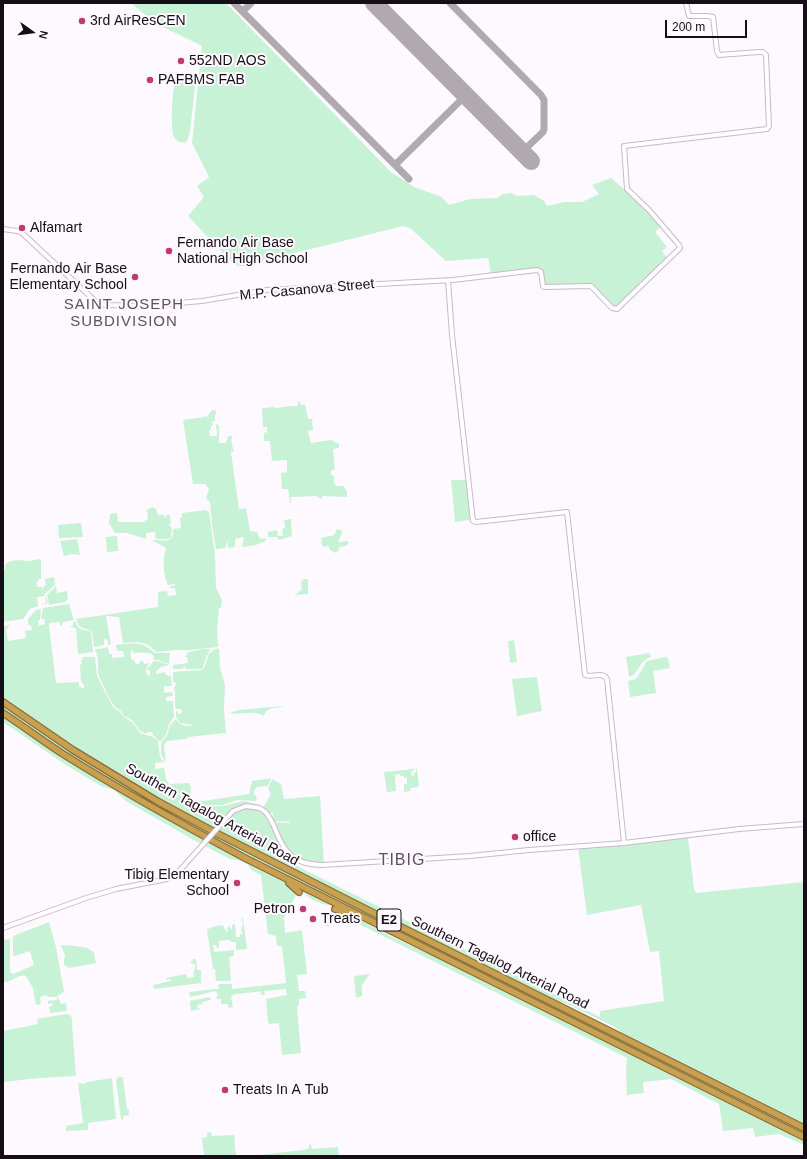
<!DOCTYPE html>
<html>
<head>
<meta charset="utf-8">
<style>
	body { margin:0 }
	#map { position:relative; width:807px; height:1159px; overflow:hidden; background:#fef9fe; font-family:Arial,sans-serif }
	canvas { display:block }
	.frame { position:absolute; inset:0; border:4px solid #150e16; pointer-events:none }
	.north { position:absolute; left:12px; top:12px; width:40px; height:40px; -webkit-text-stroke:3px #fef9fe; paint-order:stroke; rotate:104deg; font-size:11px; font-weight:700; line-height:16px; text-align:center; color:#150e16 }
	.north::after { content:''; display:block; margin:auto; width:14px; height:18px; background:#150e16; clip-path:polygon(50% 0,100% 100%,50% 72%,0 100%) }
	.scale { position:absolute; left:665px; top:20px; width:82px; height:18px; box-sizing:border-box; border:2px solid #150e16; border-top:0; padding-left:5px; font-size:12px; line-height:14px; white-space:nowrap; color:#150e16; -webkit-text-stroke:3px #fef9fe; paint-order:stroke }
</style>
</head>
<body>
<div id="map">
<canvas width="807" height="1159"></canvas>
<div class="frame"></div>
<div class="north">N</div>
<div class="scale">200 m</div>
</div>
<script>
const c = document.querySelector('canvas').getContext('2d');
c.lineJoin = 'round';
function paint(path, color) { c.fillStyle = color; c.fill(path, 'evenodd'); }
function strokePath(path, color, width, dash) { c.strokeStyle = color; c.lineWidth = width; c.lineCap = dash ? 'butt' : 'round'; c.setLineDash(dash || []); c.stroke(path); }
function label(font, color, halo, rows, align = 'center') {
  c.font = font + ' Arial,sans-serif'; c.lineWidth = 4; c.setLineDash([]); c.textBaseline = 'middle'; c.strokeStyle = halo; c.fillStyle = color; for (const [text, x, y, turn = 0] of rows) {
    c.save(); c.translate(x, y); c.rotate((+turn || 0) * Math.PI / 180); c.textAlign = isNaN(turn) ? turn : align; if (halo) c.strokeText(text, 0, 0); c.fillText(text, 0, 0); c.restore();
  }
}
paint(new Path2D(`
	M131 3H226L391 172 414 187 442 197 449 205 470 199 497 198 503 194 511 193 517 196 534 195 544 201 547 206 564 202H582L599 194 592 185 611 178 647 209 661 226 655 232 667 247 662 251 667 258 619 307H613L592 283 552 285 545 284 543 270 540 268 491 274 488 258 446 261 410 228 403 226 243 266H238L232 263 188 216 204 197 197 186 209 177 192 143 202 46 153 22Z
	M186 72 191 74 196 79 190 131 188 139 185 143C180 142 176 141 174 137 170 129 172 87 176 80 179 76 182 74 186 72Z
	M298 400 301 405H305L308 419H312L313 430 308 431 311 443 331 440 339 444V448L333 449 335 469 331 471V475L334 476V483L336 486H344L347 492V497L322 496V499H321L316 496 291 497V503H290L288 489H282L281 473 287 472V460L272 461 270 441H264V433L267 432V427H263L262 408 274 407 276 408 292 406H298Z
	M212 410 216 411V414L215 415V421H212L213 425 211 426V430L209 431 210 436H217L216 425 217 424 219 426V443H226L228 436H233L231 440 234 452 232 451 231 452 239 509 246 508 250 531 257 532 260 539 266 538 265 541 256 545 242 547 244 538 243 537 235 539V547L228 548 227 541 225 548 216 549 212 525 210 502 206 498 209 489 205 484H193L183 420 204 417V415L207 417Z
	M451 480H467L470 520 455 522Z
	M152 507 156 509 158 515H164L165 519 166 518V515H170L171 523 169 525 172 528 171 538 168 539H156L155 532 146 533V539L127 533H115L109 523 110 514 117 513 118 522H143L148 519 147 510Z
	M205 510 209 512 215 555 216 588 222 600 221 608H219L217 629 218 647 190 650H176L157 652 154 650 150 646 146 644 138 642 123 643 119 617 106 616 111 644 108 645V640L104 639V645L94 647 92 631C84 627 80 631 76 619L158 607V592L167 591 168 596 176 595 175 588H171L169 587 175 585V584L168 585C163 573 162 561 166 548L153 541V540C165 540 174 544 173 529L181 528 180 518 182 517V513Z
	M291 519 292 536 279 540 277 537H268V532L277 530 278 536H283L282 529 285 528 284 520Z
	M81 523 83 537 59 538 58 525Z
	M337 529 341 530 342 533 338 542 347 541 349 543 346 546 339 547V550L336 553 330 550 328 546 324 547 322 545 321 538 334 535Z
	M117 536 118 551 107 552 106 537Z
	M77 539 80 555 72 554 64 556 60 541Z
	M41 559V579H38V582H36L37 587H42C42 594 49 597 47 604L41 605 46 603 45 596 37 597 38 606 30 609 23 619 3 622V570H5V565C12 558 21 561 31 561 34 560 37 559 41 559Z
	M54 577 55 585 45 594 43 592V587L46 585 45 579Z
	M304 579H308V594L295 595 302 589 301 582Z
	M56 586 57 593 67 591 68 599 65 602 49 605 47 595Z
	M69 604 74 620 63 622 62 625 60 626V622L50 623 49 625 56 683 79 682V687H81L84 689V685L81 681 80 664H82L81 661 83 657H95L97 676 110 702 114 708 120 712 123 716 133 723 140 733 153 737 158 741 160 757 164 762 155 763V769L164 768 166 779 171 787 191 806 195 807 223 806 243 801 260 805 261 806C238 800 231 809 217 825L221 827C229 817 237 807 251 808 270 810 272 829 278 843 281 847 284 851 288 855L285 860 600 1017V1011L664 1001 659 951 650 952 641 905 587 915 578 848 688 837 694 889 696 893 804 882V1124L630 1039 613 1026 567 1004 553 1000 270 859 159 800 74 748 3 700V626L10 625 6 630 8 641 26 638 25 631 32 630 31 625H28V619L36 610 41 609 40 620 38 621 39 626 45 624 44 619H41L43 608Z
	M75 621C79 630 81 630 91 631L93 652 78 654 76 628 69 627 73 626V622Z
	M514 640 517 662 510 663 508 641Z
	M122 644C138 643 142 642 155 653H170L169 664 159 660H154L153 655C148 651 140 653 134 653L132 650 131 651V660L133 659 136 664H139L141 661H143L144 664 150 663C146 667 145 672 148 676L150 675V671L147 669 154 661H159L169 665 161 667 156 671V674L165 672 166 675 171 676 172 686H164V693L172 692 173 696 166 697V701H173L174 717 169 724 166 735 160 742 153 735 152 732H148L146 734 140 731 132 720 124 716 121 711 115 707 109 698 98 674V659L95 649H99L108 647 109 654H112V658L124 657 123 651H117L116 645Z
	M219 648 220 667 225 685 224 709 226 733 188 737 186 739 167 741 164 746 166 763 161 754V743L167 735 170 725 176 719C179 726 187 727 194 725L180 723 176 717V710L179 714H181L182 711 180 709H176C173 702 177 695 174 689L176 683 173 682V672L202 670C211 660 203 653 219 648Z
	M203 649H211L208 653 202 669H186L184 666 183 669H173V665L188 663 187 657H185L189 652Z
	M650 653 651 657C638 661 640 674 629 677L626 657Z
	M666 657 668 658 670 668 653 671 656 693 630 697 628 681 636 679 647 661Z
	M537 677 542 711 517 716 512 679Z
	M3 705 156 802 662 1059 659 1064 194 830 63 752 3 711Z
	M284 706C276 709 267 706 264 716 254 709 240 716 229 713L239 710Z
	M3 716 139 803 251 865 290 885 297 893 286 915 284 917 285 933 302 930 307 974 297 975 299 991H305L306 998 299 999V1005L297 1007 301 1053 282 1055 279 1023 270 1024 268 1022 266 999 287 995 286 989 264 991 265 995H261L260 991 257 992 235 994 231 996 233 1007 229 1008 227 1004H221V999H216L217 996 219 995 217 994 216 991 190 997 189 992 214 989H219L218 984H232V989L286 983 282 946H277L276 936 268 934 261 875 251 870 248 865 241 861 230 859 197 842 126 801 114 790 101 786 69 767 3 722Z
	M414 769V771H411L412 777 414 776V773L416 772V769H417L419 785 418 787 411 788 410 791 404 792V784H407V778H404V776H400V774L395 775 396 791 387 792 384 772Z
	M271 778 268 786 257 787 254 790V794L257 798 256 801 237 800 223 805 193 806 174 789 170 784 189 783 191 788 190 798 192 801 197 802 249 794 252 781Z
	M272 779 281 784 284 799 320 796 324 863C310 862 294 860 285 847 280 841 278 832 274 825L279 822 290 823V822L282 821 273 822 272 817 273 815 272 812 269 814 263 808 271 794 268 789Z
	M301 889H302L332 905C321 905 307 899 301 889Z
	M334 912 346 913 396 939 453 965 746 1110 804 1142V1145L779 1134 755 1137 753 1128 723 1131 719 1104 671 1079 643 1082 644 1093 627 1095 626 1072 627 1058 345 917 331 918V921H329V926H326Z
	M242 918H243L247 949 236 950V942H231L230 940 219 941V948H217L216 945H213L214 952 234 950V956L229 957 231 980 230 981H216L215 972 216 970 213 969C211 955 209 944 207 929L211 928V927L223 925 226 932 228 931 227 929 229 926 232 930V925L235 924 236 937H240V934H243L241 930 243 924 242 921Z
	M49 922 56 947 64 992 57 996 61 1004 66 1003 67 1009 66 1011 50 1013 49 1007 53 1006 52 1003 48 1004V1001L57 1000V997H47V995L40 997 41 1004 36 1005 33 988 26 976C16 974 14 982 3 982V940L10 939V970L11 973 13 974 34 965 30 951 15 956 13 955V936Z
	M61 945C69 946 89 945 94 953 95 956 95 960 96 963L69 968 67 966 64 965V960L65 956Z
	M193 959H196L197 970H201V983L154 989 153 985 171 981 170 979 167 980 166 978 186 974 187 978 194 977 193 971 195 970V964H191V961H193Z
	M370 974 362 985V996L356 998 354 976Z
	M209 997 211 1000 202 1002V1005L199 1004 197 1007 200 1009 191 1011 190 1001Z
	M67 1014 70 1015 72 1018V1024L76 1076 39 1078 3 1082V1031L38 1024 37 1019Z
	M118 1077H122L123 1078 127 1109 129 1110V1115L123 1116V1120L121 1119 116 1080Z
	M112 1078 116 1119 88 1123V1130L66 1131V1126L83 1123 78 1083 84 1084 87 1082Z
	M211 1132 212 1136 234 1135 236 1156H204L202 1138 207 1137V1133Z
	M311 1144 312 1149 338 1147 339 1156H251L303 1150 309 1148V1145Z`), '#c8f2d6');
strokePath(new Path2D(`
	M234 3 409 179
	M450 3 541 95 544 100V129L543 132 522 152
	M243 11 251 3
	M395 165 459 102`), '#b0aab0', 7);
strokePath(new Path2D(`
	M374 3 531 161`), '#b0aab0', 18);
const tertiary = new Path2D(`
	M3 229 17 231 21 232 94 300 97 303 106 305 144 306 202 301 267 290 453 280 537 270 541 272 543 286 544 287 591 286 612 308 617 309 680 248 679 245 649 210 627 189 624 146 767 129 769 126 766 55 763 52H759L719 55 717 51 713 17 708 16H689L686 3
	M448 280 452 335 473 521 476 522 567 512 585 675C592 678 603 671 607 679L624 843
	M259 808C267 811 269 817 273 824 284 851 290 864 322 865L470 856 529 850 624 843 739 829 804 824
	M3 928 86 898 116 889 167 879 175 875 181 869`);
const motorway = new Path2D(`
	M3 702 73 750 157 801 218 834 405 929 804 1128
	M3 713C23 726 43 741 63 754 122 791 183 825 245 858L804 1137
	M289 883 299 892
	M335 909 346 912`);
strokePath(tertiary, '#cbb7ce', 6);
strokePath(motorway, '#8a6d3b', 8);
strokePath(tertiary, '#fff', 4);
strokePath(motorway, '#c9a04f', 5.5);
const tertiaryBridge = new Path2D(`
	M181 869 233 811 246 806 259 808`);
strokePath(tertiaryBridge, '#cbb7ce', 6, []);
strokePath(tertiaryBridge, '#fff', 4);
for (const [x, y, r, color] of [
	[82,21,4,"#c23976"],
	[181,61,4,"#c23976"],
	[150,80,4,"#c23976"],
	[22,228,4,"#c23976"],
	[169,251,4,"#c23976"],
	[135,277,4,"#c23976"],
	[515,837,4,"#c23976"],
	[237,883,4,"#c23976"],
	[303,909,4,"#c23976"],
	[313,919,4,"#c23976"],
	[225,1090,4,"#c23976"]
]) { const dot = new Path2D(); dot.arc(x, y, r, 0, 2 * Math.PI); c.fillStyle = color; c.fill(dot); strokePath(dot, '#fef9fe', 1.5); }
for (const [x, y, w] of [
	[389,920,24]
]) { const box = new Path2D(); box.roundRect(x - w / 2, y - 11, w, 22, 3); c.fillStyle = '#fef9fe'; c.fill(box); strokePath(box, '#150e16', 1); }
label('bold 13px', '#150e16', null, [
	["E2",389,920]
]);
label('14px', '#150e16', '#fef9fe', [
	["3rd AirResCEN",90,21],
	["552ND AOS",189,61],
	["PAFBMS FAB",158,80],
	["Alfamart",30,228],
	["Fernando Air Base",177,243],
	["National High School",177,259],
	["Fernando Air Base",127,269,"right"],
	["Elementary School",127,285,"right"],
	["office",523,837],
	["Tibig Elementary",229,875,"right"],
	["School",229,891,"right"],
	["Petron",295,909,"right"],
	["Treats",321,919],
	["Treats In A Tub",233,1090]
], 'left');
label('14px', '#150e16', '#fef9fe', [
	["M.P. Casanova Street",307,290,-5],
	["Southern Tagalog Arterial Road",212,815,29],
	["Southern Tagalog Arterial Road",500,963,26]
]);
c.letterSpacing = '1px';
label('15px', '#604f63', '#fef9fe', [
	["SAINT JOSEPH",124,305],
	["SUBDIVISION",124,322]
]);
c.letterSpacing = '0px';
c.letterSpacing = '1px';
label('16px', '#604f63', '#fef9fe', [
	["TIBIG",402,861]
]);
c.letterSpacing = '0px';
</script>
</body>
</html>
